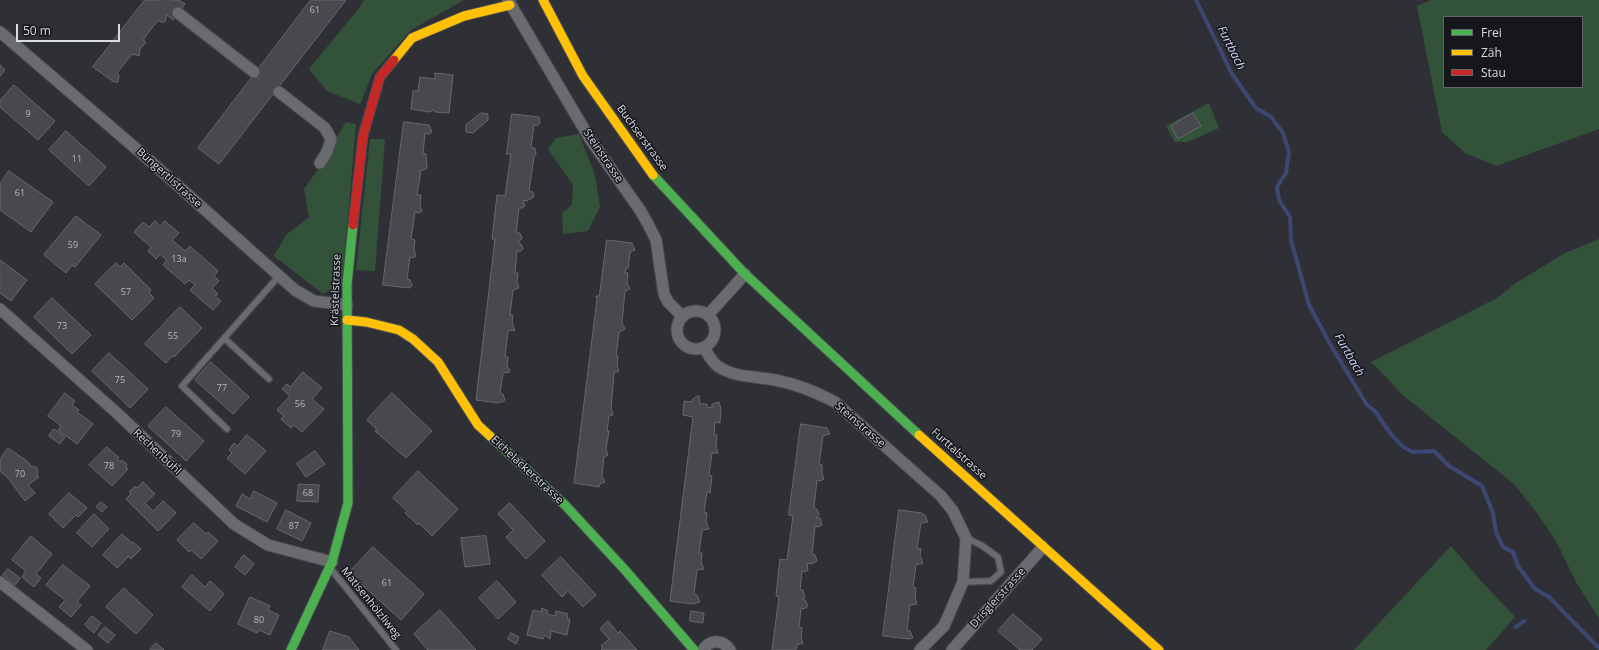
<!DOCTYPE html>
<html>
<head>
<meta charset="utf-8">
<style>
	body { margin:0 }
	#map { position:relative; width:1599px; height:650px; overflow:hidden; background:#2f3036; font-family:"Open Sans",sans-serif }
	canvas { display:block }
	.legend { position:absolute; left:1443px; top:16px; width:140px; height:72px; box-sizing:border-box; background:#16171c; border:1px solid #64666c; margin:0; padding:5px 7px; list-style:none; font-size:12px; color:#dadce3 }
	.legend li { display:flex; align-items:center; gap:8px; height:20px }
	.legend b { width:20px; border:1px solid #64666c }
	.scale { position:absolute; left:16px; top:24px; width:104px; height:18px; box-sizing:border-box; border:2px solid #dadce3; border-top:0; padding-left:5px; font-size:12px; line-height:14px; white-space:nowrap; color:#dadce3; -webkit-text-stroke:3px #16171c; paint-order:stroke }
</style>
</head>
<body>
<div id="map">
<canvas width="1599" height="650"></canvas>
<ul class="legend">
<li><b style="height:5px;background:#4caf50"></b>Frei</li>
<li><b style="height:5px;background:#ffc107"></b>Zäh</li>
<li><b style="height:5px;background:#c62828"></b>Stau</li>
</ul>
<div class="scale">50 m</div>
</div>
<script>
const c = document.querySelector('canvas').getContext('2d');
c.lineJoin = 'round';
function paint(path, color) { c.fillStyle = color; c.fill(path, 'evenodd'); }
function strokePath(path, color, width, dash) { c.strokeStyle = color; c.lineWidth = width; c.lineCap = dash ? 'butt' : 'round'; c.setLineDash(dash || []); c.stroke(path); }
function label(font, color, halo, rows, align = 'center') {
  c.font = font + ' "Open Sans",sans-serif'; c.lineWidth = 3; c.setLineDash([]); c.textBaseline = 'middle'; c.strokeStyle = halo; c.fillStyle = color; for (const [text, x, y, turn = 0] of rows) {
    c.save(); c.translate(x, y); c.rotate((+turn || 0) * Math.PI / 180); c.textAlign = isNaN(turn) ? turn : align; if (halo) c.strokeText(text, 0, 0); c.fillText(text, 0, 0); c.restore();
  }
}
paint(new Path2D(`
	M364 0H464L411 30 372 74 360 104 327 91 309 69 359 8Z
	M1431 0H1599V129L1496 166 1465 153 1442 132 1417 6ZM1444 17H1582V87H1444Z
	M1209 103 1219 128 1188 142H1175L1166 126Z
	M346 122 356 124 342 285 323 294 274 256 286 235 309 217 304 189 319 168Z
	M579 134 595 175 600 207 588 231 563 234 562 213 572 205 573 185 548 149 556 138Z
	M370 139H385L375 271 356 270Z
	M1599 239V618L1577 584 1556 541 1537 513 1514 484 1405 397 1371 362 1497 298 1516 283 1565 253Z
	M1451 546 1481 581 1515 617 1486 650H1354Z`), '#32533a');
strokePath(new Path2D(`
	M1196 0 1232 74 1256 108 1271 117 1283 133 1289 152 1286 173 1277 187 1279 200 1290 217 1291 240 1309 305 1330 344 1367 405 1375 411 1390 433 1403 447 1413 452 1434 451 1449 466 1482 486 1493 513 1496 532 1503 547 1513 552 1518 566 1535 589 1549 597 1599 648
	M1516 627 1524 621`), '#3d4774', 4);
const building = new Path2D(`
	M145 0H179L185 4 173 20 167 15 165 22H161L158 20 143 40 146 42 140 49 139 56 132 54 117 73 119 75 118 82H114L93 67Z
	M311 0H346L219 164 198 148Z
	M0 65 5 70 0 76Z
	M435 73 453 75 449 113 435 112 434 110 429 112 411 109 413 91H418L420 77 435 79Z
	M14 85 55 121 38 140 0 107V101Z
	M481 113 488 114V120L473 133 466 132V125Z
	M1193 113 1201 126 1178 139 1171 126Z
	M512 114 539 117 540 123 537 126 534 125 531 148H535L536 154 534 157 529 191 533 192 534 197 531 199H528V201L523 200 525 206 522 208H519L516 233H520L522 239 519 241 518 243 521 244 523 249 521 251H517L515 273H518L517 282 519 288 513 290 510 315H513L512 323 515 330 508 331 505 357H508L507 365 510 372 503 373 500 393 503 394 505 400 502 402H499V403L476 400 495 239H492L497 195 505 196 511 154H507Z
	M404 122 429 125 432 132 429 134 425 133 423 153 426 154 427 168 424 170H421L417 195H421L420 205 422 211 419 213 415 212 411 239 415 240 414 249 416 256 413 258 410 257 407 279 410 280 412 286 409 288 383 285Z
	M66 131 106 167 89 186 49 150Z
	M9 171 53 202 31 232 0 210V184Z
	M76 216 101 235 75 267 72 265 66 273 44 255Z
	M155 221 160 226 165 221 179 233 172 240 185 251 190 246 218 271 214 276 219 281 212 288 218 294 215 296 221 301 213 310 190 290 195 285 189 280 185 284 163 265 167 260 160 254 156 259 148 251 151 247 134 232 143 222 149 227Z
	M607 240 632 243 635 250 630 252 628 268H626L625 273H628L627 283 630 289 625 291 622 323 625 329 619 332 616 356H618L617 365 619 371 614 373 611 408 613 415 609 416 607 431H609L606 449 608 455 604 457 602 476 605 482 600 484 599 487 574 483 597 299 596 297V296H599Z
	M0 260 27 280 11 301 0 293Z
	M116 263 120 267 124 263 151 290 149 293 154 298 132 320 95 284Z
	M52 298 91 335 72 354 34 317Z
	M180 307 202 328 174 357 172 356 166 363 145 344Z
	M109 353 148 389 130 408 92 371Z
	M211 362 249 397 233 414 195 380Z
	M303 372 322 388 312 399 324 409 302 432 294 425 291 428 281 419 284 416 277 410 290 396 282 389 287 384 290 387Z
	M65 393 75 401 72 405 79 410 77 412 93 424 77 444 58 430 61 426 48 416Z
	M392 393 432 431 406 458 375 431 377 430 367 420Z
	M699 396 700 404H707V407L712 408V404L719 402 721 409 720 423 715 422 714 435H717L716 446 718 453H712L709 475 712 476 710 493 707 492 704 512 707 513 706 522 709 529 702 530 699 553H702L701 562 704 569 697 570 694 594 697 595 700 602 692 604 670 601 693 417 683 415 684 401 692 402 693 399Z
	M166 407 204 441 186 461 148 426Z
	M801 424 827 428 830 434 823 436 819 464 822 465V473L824 479 820 481 817 480 814 508 817 509 819 515 816 518H820L822 525 818 527 815 526 812 554 815 555 817 561 811 564 807 563 808 570 805 572 802 571 800 590H803L805 597 802 599 805 600 808 606 804 609 801 608 799 627 802 628 801 637 803 643 797 645 796 650H772L779 597 776 596 780 559 787 560 793 516 789 515Z
	M54 429 65 437 60 444 49 436Z
	M247 435 266 451 245 474 227 458 232 453 229 450 234 443 237 446Z
	M107 447 119 458 117 459 119 461H123L127 464 126 468 128 469 112 486 89 465Z
	M8 448 27 461 31 466 36 467 38 471 37 476 39 477 28 485 35 493 25 501 8 478 0 471V460Z
	M315 451 325 464 306 477 297 464Z
	M418 471 458 509 432 536 419 523 418 525 405 513 407 511 393 498Z
	M143 482 155 494 145 503 153 511 163 501 176 513 158 531 126 499 131 494 129 492 135 486 137 488Z
	M299 484 319 485 318 502 297 501Z
	M254 491 277 503 267 522 236 506 242 494 250 499Z
	M69 493 87 508 78 517 76 515 63 528 49 514Z
	M101 502 107 507 102 512 96 507Z
	M510 503 545 541 526 559 506 537 513 530 498 514Z
	M286 510 311 523 302 541 277 529Z
	M899 510 922 513V514L925 515 928 522 921 523 917 548 921 549 920 556 923 563 916 565 913 587 916 588 915 597 917 604 910 605 907 630 910 631 913 638 909 639 883 636Z
	M94 514 109 529 92 547 77 533Z
	M194 523 206 534 208 532 218 541 201 559 191 550 189 552 177 540Z
	M122 534 132 543 133 542 141 549 131 559 129 556 117 568 103 555Z
	M31 536 52 554 36 574 41 578 34 587 22 577 26 571 12 560Z
	M486 536 490 564 465 567 461 538Z
	M373 547 424 594 401 620 349 573Z
	M244 555 254 564 245 575 235 567Z
	M561 557 596 595 583 607 568 591 562 597 542 575Z
	M63 565 90 586 77 602 81 605 71 617 59 607 65 600 46 585Z
	M8 569 20 578 15 585 3 575Z
	M192 575 205 587 210 581 224 594 210 611 182 587Z
	M497 581 516 602 498 619 479 598Z
	M124 588 153 615 136 634 106 607Z
	M250 597 270 606 268 610 279 615 270 635 259 630 257 633 238 624Z
	M542 608 548 611 547 614 555 616 556 611 568 614 567 619H570L567 635 551 631 550 639 545 635 543 639 527 635 533 610 541 612Z
	M440 610 476 650H428L414 634Z
	M691 611 704 613 703 623 690 621Z
	M1013 614 1042 639 1032 650H1020L998 631Z
	M92 616 101 623 94 633 85 625Z
	M608 621 618 633 620 631 637 650H601L603 648 601 646 609 639 600 629Z
	M105 627 115 635 108 643 98 635Z
	M330 631 349 637 359 650H323Z
	M511 633 519 637 516 644 508 639Z
	M156 643 164 650H150Z`);
paint(building, '#48494e');
strokePath(building, '#67686d', 1);
strokePath(new Path2D(`
	M161 0 178 13
	M254 72 279 92`), '#494a50', 11, [11, 5.5]);
const lane = new Path2D(`
	M224 338 269 379
	M227 429 182 386 279 276
	M331 569 396 650
	M963 582 991 581 1001 572 998 557 981 545 966 538`);
const street = new Path2D(`
	M508 0 590 139 640 210 648 224 656 240 664 294 668 302 682 316
	M178 13 254 72
	M0 32 140 152 295 290 314 301 347 305
	M279 92 325 128 331 139 327 152 320 163
	M0 309 118 414 234 524 268 545 332 562
	M677 330a19 19 0 1 1 38 0a19 19 0 1 1-38 0Z
	M708 315 745 274
	M704 348C708 354 713 364 719 367 736 378 756 376 775 380 797 384 816 392 835 402L941 496 953 511 966 538 963 582 944 626 920 650
	M0 582 87 650
	M703 650C710 639 723 639 730 650
	M952 650 1043 547`);
const fast = new Path2D(`
	M653 175 745 274 919 435
	M490 436 566 506 625 570 694 650
	M291 650 332 562 348 503 347 284 353 225`);
const slow = new Path2D(`
	M543 0 583 76 653 175
	M394 60 412 38 464 16 510 5
	M347 320 366 322 399 330 413 339 438 362 478 425 490 436
	M919 435 1159 650`);
const jam = new Path2D(`
	M353 225 363 136 380 77 394 60`);
strokePath(lane, '#4a4c51', 8);
strokePath(street, '#4a4c51', 13);
strokePath(fast, '#4a4c51', 11);
strokePath(slow, '#4a4c51', 11);
strokePath(jam, '#4a4c51', 11);
strokePath(lane, '#696b6f', 5.5);
strokePath(street, '#696b6f', 11);
strokePath(fast, '#4caf50', 9);
strokePath(slow, '#ffc107', 9);
strokePath(jam, '#c62828', 9);
label('9px', '#b6b7be', null, [
	["61",315,10],
	["9",28,114],
	["11",77,159],
	["61",20,193],
	["59",73,245],
	["13a",179,259],
	["57",126,292],
	["73",62,326],
	["55",173,336],
	["75",120,380],
	["77",222,388],
	["56",300,404],
	["79",176,434],
	["78",109,466],
	["70",20,474],
	["68",308,493],
	["87",294,526],
	["61",387,583],
	["80",259,620]
]);
label('11px', '#dadce3', '#16171c', [
	["Buchserstrasse",642,138,54],
	["Steinstrasse",603,156,56],
	["Büngertlistrasse",169,178,42],
	["Krästelstrasse",336,290,-88],
	["Steinstrasse",860,425,41],
	["Rechenbühl",157,452,43],
	["Furttalstrasse",959,454,42],
	["Eichelackerstrasse",527,470,43],
	["Drisglerstrasse",998,598,-48],
	["Matisenhölzliweg",371,603,51]
]);
label('italic 12px', '#d0d9f9', '#16171c', [
	["Furtbach",1231,48,63],
	["Furtbach",1349,355,60]
]);
</script>
</body>
</html>
